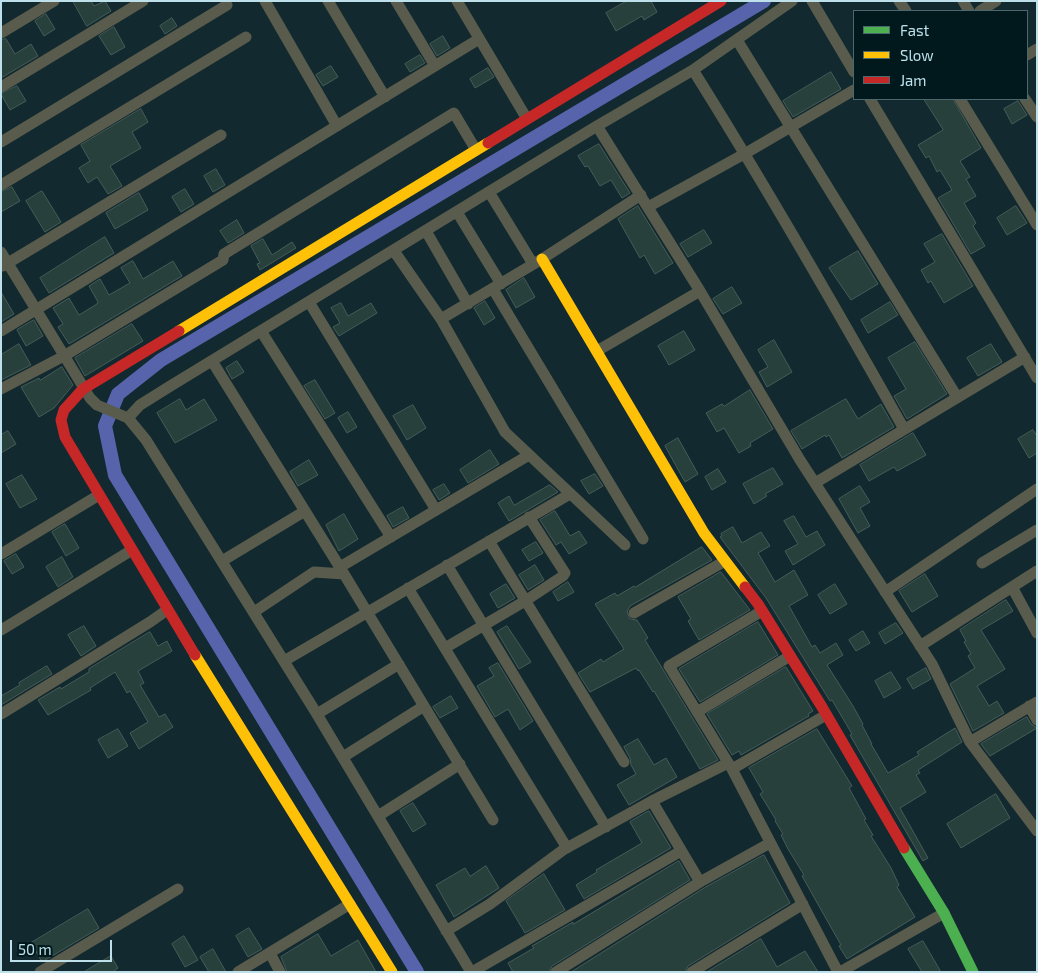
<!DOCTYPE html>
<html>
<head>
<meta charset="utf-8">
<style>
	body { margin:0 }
	#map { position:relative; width:1038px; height:973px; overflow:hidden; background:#12292f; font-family:"Exo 2",sans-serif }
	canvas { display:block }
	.frame { position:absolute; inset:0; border:2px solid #bde0ea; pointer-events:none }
	.legend { position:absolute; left:853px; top:10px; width:175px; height:90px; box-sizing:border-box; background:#01181d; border:1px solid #4c686f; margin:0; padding:6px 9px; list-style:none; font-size:15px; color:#bde0ea }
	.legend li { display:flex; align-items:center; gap:10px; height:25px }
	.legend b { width:25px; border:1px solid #4c686f }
	.scale { position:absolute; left:10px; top:940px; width:102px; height:22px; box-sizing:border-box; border:2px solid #bde0ea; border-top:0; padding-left:6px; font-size:15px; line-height:18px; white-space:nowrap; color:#bde0ea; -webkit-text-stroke:4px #01181d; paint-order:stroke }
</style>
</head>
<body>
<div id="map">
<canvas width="1038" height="973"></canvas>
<div class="frame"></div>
<ul class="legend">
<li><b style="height:6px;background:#4caf50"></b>Fast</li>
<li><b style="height:6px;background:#ffc107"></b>Slow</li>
<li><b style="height:6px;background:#c62828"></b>Jam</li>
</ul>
<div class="scale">50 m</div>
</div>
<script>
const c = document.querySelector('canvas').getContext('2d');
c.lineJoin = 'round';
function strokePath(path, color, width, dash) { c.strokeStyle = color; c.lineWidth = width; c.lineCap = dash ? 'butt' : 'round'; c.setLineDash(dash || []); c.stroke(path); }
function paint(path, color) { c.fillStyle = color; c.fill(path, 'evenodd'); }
strokePath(new Path2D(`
	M417 972 115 475 105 426 118 394 161 360 764 1`), '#5764ac', 14);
const building = new Path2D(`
	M73 1H91L94 6 105 1 111 11 87 26Z
	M627 1H651L657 12 644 20 642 16 616 31 606 13Z
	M46 14 55 29 44 36 35 21Z
	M172 18 177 26 165 34 160 26Z
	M114 27 125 47 111 55 99 36Z
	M443 36 450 48 437 56 430 44Z
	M6 39 15 54 31 44 38 56 1 78V40Z
	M420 55 425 63 410 72 405 64Z
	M331 66 338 77 323 86 316 75Z
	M488 68 494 77 475 88 470 79Z
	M831 72 841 89 793 117 783 101Z
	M17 86 26 101 10 110 1 94Z
	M924 99H953L981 148 960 161 970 177 966 179 976 196 964 203 976 223 973 226 985 246 971 254 938 198 952 190 940 170 937 172 929 156 926 158 918 145 943 130Z
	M1018 101 1027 115 1012 124 1004 109Z
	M141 109 148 122 132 132 141 148 110 166 122 186 108 194 97 177 88 183 79 168 90 161 81 145Z
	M599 144 630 193 622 198 611 180 600 186 588 166 585 167 578 156Z
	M216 169 225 185 213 192 204 176Z
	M12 187 20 201 1 212V192Z
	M185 189 194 204 181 212 172 197Z
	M42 191 61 222 45 232 26 201Z
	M139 193 148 210 115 229 106 213Z
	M638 206 673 263 655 274 644 255 640 258 618 219Z
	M1016 206 1027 223 1007 235 997 218Z
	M237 220 244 233 228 243 220 231Z
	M704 230 712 243 688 257 680 244Z
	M942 234 973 286 944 303 931 281 928 283 921 270 935 262 924 244Z
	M105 237 114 253 49 293 40 278Z
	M263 239 272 255 292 242 296 248 260 270 257 264 260 263 251 246Z
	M858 251 878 284 851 300 829 268Z
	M133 261 143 279 173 261 182 276 69 344 58 327 63 324 53 308 69 298 79 315 97 304 98 302 89 286 100 279 109 295 130 283 121 268Z
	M524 278 535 297 516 308 506 290Z
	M732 287 742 303 723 314 713 299Z
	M1 292 14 314 1 322Z
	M485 301 495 318 484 325 474 308Z
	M890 302 898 315 868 333 861 320Z
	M341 303 348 316 371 303 377 313 339 336 333 327 340 323 331 308Z
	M34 320 43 336 26 346 17 330Z
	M132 324 143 341 85 376 75 358Z
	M684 331 695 350 669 365 658 346Z
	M774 340 792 372 767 387 759 372 768 367 758 350Z
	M915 342 947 394 907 419 894 396 906 389 888 358Z
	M19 344 31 365 1 380V355Z
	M991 344 1002 362 978 376 967 358Z
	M237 361 244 372 232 379 226 368Z
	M62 367 73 385 54 408 39 417 21 387 39 378 40 380Z
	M315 380 335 413 325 419 304 386Z
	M750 390 773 429 750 443 751 446 739 453 724 428 717 432 706 413 722 404 724 406Z
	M180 399 186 410 204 399 217 420 175 443 157 413Z
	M846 399 858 419 881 404 894 427 842 458 829 435 826 437 825 435 802 449 791 431Z
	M413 405 426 428 407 440 393 416Z
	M348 412 357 427 347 433 338 418Z
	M1033 430 1037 436V453L1029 458 1018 439Z
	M8 431 16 444 1 453V435Z
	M913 433 926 455 897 471 894 467 869 481 860 465Z
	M678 438 698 474 685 482 665 446Z
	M490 450 499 464 468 483 460 470Z
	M309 460 318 475 298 486 290 472Z
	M773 468 783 484 765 494 767 496 754 504 743 484Z
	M718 469 726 482 712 490 705 477Z
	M595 474 603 486 589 494 581 481Z
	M22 475 37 499 20 508 6 484Z
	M444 484 450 493 439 500 433 490Z
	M550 485 558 492 509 521 498 503 509 496 514 505Z
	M860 486 870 502 860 508 870 526 858 533 839 499Z
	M403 507 409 518 393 527 387 516Z
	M555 511 570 536 579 531 587 543 569 554 561 542 556 545 540 520Z
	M344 514 358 539 339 551 326 525Z
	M794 516 806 537 817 531 825 545 793 565 785 551 798 544 784 521Z
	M65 524 79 548 66 556 52 532Z
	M733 527 742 543 761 532 770 546 758 553 775 582 794 570 808 595 789 606 812 647 815 645 820 653 836 643 843 655 827 665 853 706 863 724 862 725 872 744H871L888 773 919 755 917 752 955 728 962 742 918 770 920 773 916 775 926 792 900 808 928 858 923 861 850 735 852 734 832 700 830 701 766 598 720 537 722 536 721 534Z
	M536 542 543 553 529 561 522 550Z
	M702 547 712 560 630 606 627 612 630 619 637 620 648 638 645 640 718 760 700 769 654 691 653 692 639 670 638 671 636 668 590 692 578 673 601 659 603 662 624 649 595 604 615 593 617 596 634 586 635 587Z
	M16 554 24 567 12 574 4 561Z
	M62 557 73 577 58 587 46 567Z
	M535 565 544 580 528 590 519 575Z
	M721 572 750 610 699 640 688 621 691 619 678 597Z
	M925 574 938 596 912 612 899 591Z
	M568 582 574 592 558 601 553 592Z
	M506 584 515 598 498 608 490 594Z
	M835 584 847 604 830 614 818 595Z
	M1006 600 1013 611 981 630 1005 669 977 686 989 706 997 701 1004 713 973 731 950 684 975 668 968 656 971 654 964 642 966 641 960 630Z
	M758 622 778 655 700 702 679 669Z
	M896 623 903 633 885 644 879 633Z
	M84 626 96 646 81 656 68 635Z
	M507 626 531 662 519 669 497 632Z
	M863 631 870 643 856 651 849 640Z
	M150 632 158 646 167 641 172 651 138 671 144 683 140 685 159 717 165 714 173 727 139 749 130 733 148 722 130 691 127 693 115 672 90 688 91 690 48 715 38 700 60 687 61 689 89 672V669Z
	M498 663 533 721 520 730 508 709 495 717 477 686 494 676 489 668Z
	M47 666 52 674 1 705V696L20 685 19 683Z
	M786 667 813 711 808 714 809 716 741 755 739 751 732 755 707 714Z
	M926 668 931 679 913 689 907 679Z
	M891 672 901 688 884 698 875 681Z
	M451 696 458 708 440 718 433 707Z
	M1027 717 1031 724 1037 728 990 756 981 744Z
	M118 729 128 746 108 758 98 740Z
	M817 729 852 786 849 788 866 819 864 820 873 835 871 836 891 868 899 885 897 887 915 917 847 959 839 946 841 945 802 876 804 875 788 849 781 835 783 834 775 821 776 820 760 794 763 792 749 768Z
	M638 739 654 765 666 758 677 777 629 805 617 785 636 774 631 765 630 758 624 747Z
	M996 794 1010 818 961 848 947 824Z
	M413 803 426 824 413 832 400 811Z
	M649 811 671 848 584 899 576 885 597 872 596 870 642 843 630 822Z
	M764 855 790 903 688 966 685 972H571L704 888Z
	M679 861 690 880 552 966 549 972H513L508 963 534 948 532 946 573 922V924Z
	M486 866 499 888 454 917 436 885 465 868 470 876Z
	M544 874 565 910 525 933 506 901Z
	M88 909 99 928 42 962 31 943Z
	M249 928 262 949 248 957 236 936Z
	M318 934 331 956 358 940 376 972H287L281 957Z
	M184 936 198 960 185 967 172 944Z
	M761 939 777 967 805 951 818 972H707Z
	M923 941 941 972H922L908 949Z
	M213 949 226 972H209L200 957Z
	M111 956 118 968 113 972H84Z`);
paint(building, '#27403b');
strokePath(building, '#475c58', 1);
strokePath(new Path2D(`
	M265 1 337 126
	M328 1 385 97
	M396 1 435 66
	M457 1 527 119
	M812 1 854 72
	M899 1 906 11
	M963 1 969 11
	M980 11 996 1
	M1 33 54 1
	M737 40 957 397
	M1027 55 1037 49
	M693 70C767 188 836 308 904 429
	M1 87 143 1
	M870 99 1037 378
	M960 99 1037 225
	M1025 99 1037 117
	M597 126 700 291 800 460 932 664 970 742 1037 831
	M1 142 227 5
	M1 185 246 37
	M489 192 533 264
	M648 207 746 153 854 90
	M457 212 501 284
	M426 231 468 304
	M394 251 441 319 505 432 625 545
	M1 252 90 398 97 405 128 418 146 440 315 711 471 972
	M3 266 221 135
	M493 289 643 539
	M309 302 436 510
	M441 319 542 259 641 195
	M1 331 479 39
	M261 331 391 537
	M597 351 700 291
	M212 361 344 574 493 820
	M1 389 64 356 223 260 224 254 454 113 476 150
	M128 418 140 405 172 385 597 126 693 70 792 1
	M815 483 1025 357
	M489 541 624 762
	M1 554 99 495
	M222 561 305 511
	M982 563 1037 530
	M447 565 606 827
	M340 567 529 455
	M1012 587 1037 633
	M408 588 567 848
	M885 592 1037 489
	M762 611 669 666 732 769 838 972
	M254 612 314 572 344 574
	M634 613 725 561
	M1 630 132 550
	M920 646 1037 571
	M445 648 525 601 563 576 565 573 563 570 529 517
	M284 661 570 494
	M1029 706 1037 720
	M697 712 790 656
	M1 714 150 622 167 610
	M317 714 399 664
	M970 742 1037 702
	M343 757 424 706
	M732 769 826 715
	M652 801 700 882
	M378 816 460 764
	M446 931 490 904 563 850 652 801 728 763
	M270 953 280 972
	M40 972 178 889
	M238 972 350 904
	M472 972 681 851
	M556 972 700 882 770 843
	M692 972 803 904
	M840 972 944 913`), '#595c4d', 11);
strokePath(new Path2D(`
	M904 848 944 913 973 972`), '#4caf50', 11);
strokePath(new Path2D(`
	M542 259 704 533 745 587
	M179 331 488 143
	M195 655 392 972`), '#ffc107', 11);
strokePath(new Path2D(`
	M488 143 721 1
	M179 331 83 389 64 410 61 420 65 437 195 655
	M745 587 758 604 822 707 904 848`), '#c62828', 11);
</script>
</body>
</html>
